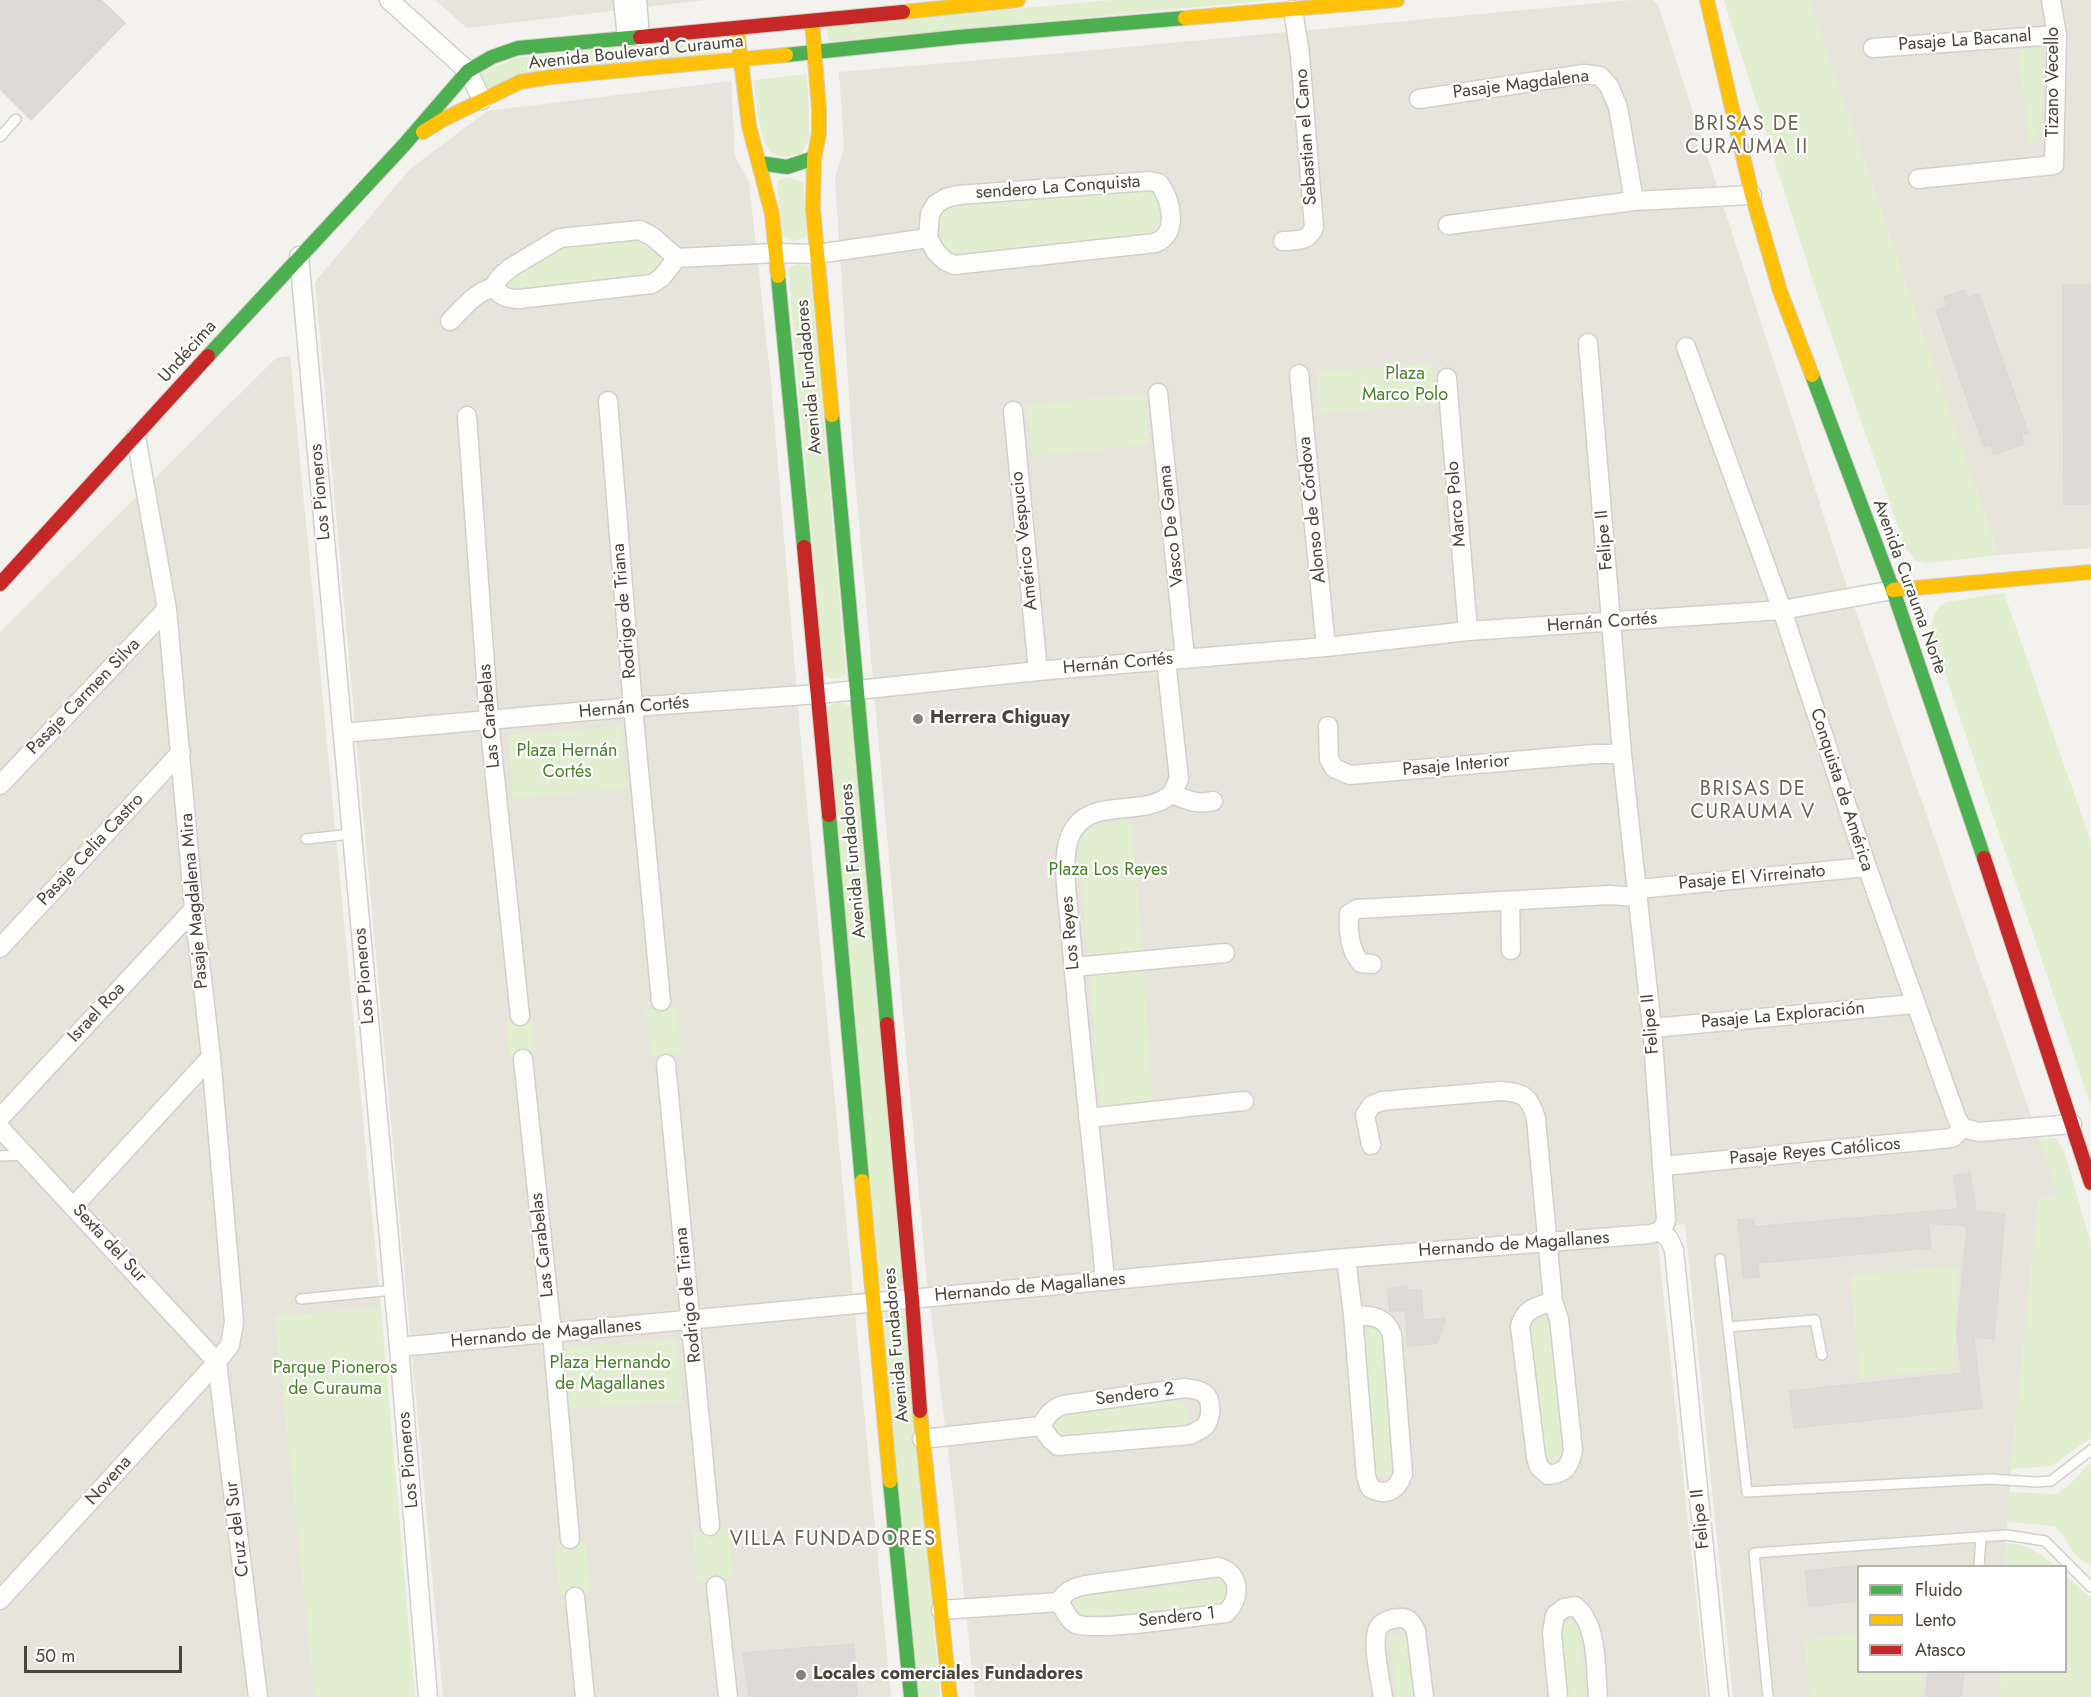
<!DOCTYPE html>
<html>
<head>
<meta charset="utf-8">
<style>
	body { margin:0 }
	#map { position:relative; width:2091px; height:1697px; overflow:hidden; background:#f4f2ee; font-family:Jost,sans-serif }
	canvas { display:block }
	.legend { position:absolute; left:1857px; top:1565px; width:210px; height:108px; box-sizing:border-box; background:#fff; border:2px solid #b7b4b0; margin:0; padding:8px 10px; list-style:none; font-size:18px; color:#4b4439 }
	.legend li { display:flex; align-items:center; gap:12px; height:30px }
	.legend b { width:30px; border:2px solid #b7b4b0 }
	.scale { position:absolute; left:24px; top:1646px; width:158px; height:27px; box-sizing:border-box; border:3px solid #4b4439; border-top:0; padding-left:8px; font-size:18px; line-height:21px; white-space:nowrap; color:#4b4439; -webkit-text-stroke:4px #fff; paint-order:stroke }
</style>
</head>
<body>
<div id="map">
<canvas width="2091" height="1697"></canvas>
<ul class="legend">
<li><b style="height:8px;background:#4caf50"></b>Fluido</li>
<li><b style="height:8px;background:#ffc107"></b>Lento</li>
<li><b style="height:8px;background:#c62828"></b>Atasco</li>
</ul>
<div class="scale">50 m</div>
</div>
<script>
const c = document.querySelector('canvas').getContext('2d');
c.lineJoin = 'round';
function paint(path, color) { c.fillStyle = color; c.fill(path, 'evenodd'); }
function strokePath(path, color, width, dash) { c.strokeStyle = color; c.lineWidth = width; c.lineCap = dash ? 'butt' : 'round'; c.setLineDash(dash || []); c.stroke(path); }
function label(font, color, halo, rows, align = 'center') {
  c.font = font + ' Jost,sans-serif'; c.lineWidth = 4.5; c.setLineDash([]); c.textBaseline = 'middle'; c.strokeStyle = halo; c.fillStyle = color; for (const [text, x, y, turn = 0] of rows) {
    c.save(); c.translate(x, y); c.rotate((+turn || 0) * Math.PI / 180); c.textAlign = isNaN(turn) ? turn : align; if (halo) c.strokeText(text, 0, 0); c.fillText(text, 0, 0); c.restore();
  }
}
paint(new Path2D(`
	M435 0H705L467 28Z
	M1631 0H1652L1658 4 1841 569 2059 1196 2039 1197 2011 1469 2005 1566H1858V1672H2001L2000 1697H1733L1685 1224 1656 1227 1707 1697H975L950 1466 926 1272 853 456 835 178 844 148 839 72 1041 55Z
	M1809 0H2091V548L1998 555Z
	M731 81 735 156 749 182 771 382 801 742 891 1697H443L315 282 410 169 487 111Z
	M290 356 381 1308 276 1317 315 1697H0V632L276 358Z`), '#e7e4dc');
paint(new Path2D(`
	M1113 0H1272L829 42 826 26Z
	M1724 0H1809L1998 555 1927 563 1916 561 1905 547 1817 294Z
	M721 37 723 52 484 88 477 75 516 58Z
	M2041 48 2042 128 2030 144 2017 50Z
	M807 74 810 138 801 154C794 155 783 158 777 156 759 150 756 97 754 80Z
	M789 177 803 183 807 236 794 241 782 236 777 181Z
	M1145 190H1153L1159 198 1161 231 1160 236 955 257 944 249 938 216 944 207Z
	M637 237 646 239 666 258 664 263 646 280 516 291 508 290 506 287 507 283C514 276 522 266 531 261 563 242 601 241 637 237Z
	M798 264 810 267 846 674 836 679 824 676 788 268Z
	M1432 363 1436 404 1320 413 1317 372Z
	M1144 393 1150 444 1032 457 1026 406Z
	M2004 593 2091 842V1107L1932 634C1931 619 1934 608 1947 602Z
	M838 702 850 706 903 1285 892 1291 879 1287 825 708Z
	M621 726 627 789 513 798 508 735Z
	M1132 821 1153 1100 1100 1106 1079 850 1081 840 1092 825Z
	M677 1007 681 1053 651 1056 646 1010Z
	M532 1018 536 1055 510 1057 506 1020Z
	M2055 1138 2063 1148 2091 1243V1438L2051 1466 2011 1469 2039 1197 2059 1196 2039 1139Z
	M1959 1267 1953 1369 1859 1379 1851 1275Z
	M381 1308 415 1697H315L275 1317Z
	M893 1308 905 1312 940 1697H918L882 1314Z
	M1537 1319H1543L1552 1323 1568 1456 1553 1467 1546 1463 1529 1327 1533 1321Z
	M1373 1329 1378 1330 1383 1337 1398 1466C1393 1475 1389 1480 1378 1476L1372 1467 1362 1331Z
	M677 1339 682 1401 571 1409 566 1347Z
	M1177 1401 1186 1405 1189 1411 1186 1425 1181 1428 1061 1438 1053 1435 1050 1420 1058 1412Z
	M2091 1463V1565C2069 1556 2069 1540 2055 1526L2008 1522 2009 1492 2056 1494 2068 1486Z
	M728 1529 733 1578 698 1582 693 1532Z
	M585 1542 590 1592 560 1595 555 1545Z
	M2006 1543C2027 1543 2040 1553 2055 1566H2005Z
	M2066 1576 2091 1598V1697H2000L2001 1672H2066Z
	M1219 1581 1228 1586V1600L1220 1605 1076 1617 1068 1605 1074 1597Z
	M1565 1621H1573L1579 1627 1586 1697H1566L1560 1627Z
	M1858 1633V1672H1924L1921 1697H1810L1804 1640Z
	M1390 1637H1409L1416 1697H1396Z`), '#e1eecf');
const building = new Path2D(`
	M0 0H101L125 23 31 120 0 89Z
	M2063 285H2091V504H2064Z
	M1965 290 1968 298 1979 294 2028 433 2021 435 2024 444 1994 454 1991 445 1984 447 1936 310 1947 306 1944 297Z
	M1970 1173 1976 1211 2005 1214 1994 1339 1974 1337 1982 1408 1794 1428 1790 1391 1962 1373 1957 1335 1967 1226 1928 1223 1931 1248 1758 1263 1759 1277 1743 1278 1738 1220 1753 1219 1754 1227 1958 1209 1954 1176Z
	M1407 1286V1290H1421L1423 1320 1446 1318 1437 1343 1408 1346 1405 1310 1390 1311 1387 1289Z
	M1858 1566V1601L1809 1606 1805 1571Z
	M854 1644 857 1697H749L743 1653Z
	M1928 1671H1964L1961 1697H1926Z`);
paint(building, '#dedbd6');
strokePath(building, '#dcd9d4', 1.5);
const lane = new Path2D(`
	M0 137 16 119
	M306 839 352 834
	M0 1156 25 1155
	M1720 1259 1728 1327
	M301 1299 394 1290
	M1822 1355 1815 1320 1728 1327 1747 1492 1990 1479 2036 1482 2051 1481 2091 1450
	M1979 1566 1981 1537
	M1768 1697 1754 1553 2007 1535 2045 1541 2091 1587`);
const street = new Path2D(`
	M389 0 468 71 482 100
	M623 0 627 38
	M637 0 640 37
	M1873 48 2057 35
	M1419 99 1584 74 1600 76 1609 86 1618 107 1634 201
	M1918 179 2054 165 2057 35 2051 0
	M1149 181 1159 183C1171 200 1180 234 1155 243L954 265 945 261 936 252 928 238 930 214 936 204 946 198 958 195Z
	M1448 225 1634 201 1752 195
	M640 230 653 237 677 258 662 277 652 284 519 299C507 299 501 296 493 287L500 277 510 268 560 238Z
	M1283 241C1297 240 1309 242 1314 227L1300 55 1293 10
	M299 256 399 1347 428 1697
	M677 258 776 253 817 254 928 238
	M450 321C464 307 475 293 493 287
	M1588 343 1622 754 1652 1028 1666 1219 1665 1224 1660 1231 1669 1239 1674 1250 1719 1697
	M1686 347 1782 610 1867 867 1957 1119 1963 1128 1979 1132 2072 1124
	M1299 374 1326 647
	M1447 378 1468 631
	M1158 393 1185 658
	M608 401 633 707 661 1001
	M1013 411 1038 671
	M467 416 489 720 520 1016
	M1328 726 1329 759 1334 768 1350 775 1594 754H1622
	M343 733 633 707 819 694 1038 671 1326 647 1468 631 1782 610 1893 590
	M0 785 167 609
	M1172 794C1187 800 1197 805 1213 801
	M1638 889 1867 867
	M1510 901 1511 950
	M0 948 181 752
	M1372 964 1361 963C1349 950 1348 931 1349 914L1357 909 1609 895 1638 897
	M1073 967 1225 953
	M1652 1028 1914 1004
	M523 1059 552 1333 570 1539
	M666 1064 710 1526
	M0 1118 194 909
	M1088 1118 1244 1101
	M0 1128 217 1362
	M1371 1145 1365 1115 1372 1105 1382 1101 1500 1091C1523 1092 1530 1096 1536 1119L1553 1301 1559 1319 1573 1450C1570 1467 1565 1473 1548 1475L1539 1467 1536 1457 1520 1326C1525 1308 1536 1307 1553 1301
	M1663 1166 1952 1138 1963 1128
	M74 1206 211 1057
	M1346 1258 1353 1315 1366 1476 1370 1488C1387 1497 1397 1490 1403 1474L1392 1334C1384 1315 1372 1316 1353 1315
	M1105 1281C1095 1166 1080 1051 1071 936 1069 909 1060 861 1070 836 1088 794 1142 819 1170 795 1174 791 1176 784 1179 779L1166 660
	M399 1347 1346 1258 1650 1234 1660 1231
	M217 1362 258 1697
	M1185 1388C1191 1389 1198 1389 1204 1393 1212 1399 1212 1416 1206 1425 1203 1429 1195 1432 1190 1435L1058 1446 1050 1439 1041 1426C1047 1415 1052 1409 1063 1405Z
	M922 1439 1041 1426
	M1219 1567C1241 1574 1241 1598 1226 1613 1200 1616 1094 1632 1076 1624 1068 1620 1064 1609 1059 1602 1066 1590 1073 1588 1086 1585Z
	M716 1586 728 1697
	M575 1597 585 1697
	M0 1600 217 1362 230 1345 234 1322 211 1057 194 909 167 609 136 437
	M941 1610 1059 1602
	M1383 1697C1381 1682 1370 1639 1379 1627 1383 1621 1393 1618 1400 1618 1408 1617 1413 1624 1416 1631L1424 1697
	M1558 1697 1552 1633 1555 1615 1564 1608 1575 1606C1599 1625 1595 1669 1598 1697`);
const fast = new Path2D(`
	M786 55 959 37 1185 18
	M760 163 787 167 814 158
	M778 276 804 547
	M208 356 404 145 468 71 492 57 518 48 640 37
	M1812 375 1893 590 1984 858
	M832 415 887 1024
	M829 815 862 1181
	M890 1481 911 1697`);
const slow = new Path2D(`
	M1707 0 1752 195 1780 291 1812 375
	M903 12 1018 0
	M1185 18 1397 0
	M812 21 819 109V134L814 158 813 209 832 415
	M737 29 749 126 772 214 778 276
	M423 132 444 119 520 82 551 77 786 55
	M1893 590 2091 572
	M862 1181 890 1481
	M920 1411 950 1697`);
const jam = new Path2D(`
	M640 37 903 12
	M804 547 829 815
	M0 584 208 356
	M1984 858 2091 1183
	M887 1024 912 1299 920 1411`);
strokePath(lane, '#d2d0cb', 12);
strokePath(street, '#d2d0cb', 21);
strokePath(fast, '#d3cfc5', 16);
strokePath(slow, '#d3cfc5', 16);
strokePath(jam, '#d3cfc5', 16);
strokePath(lane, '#fdfdfc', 9);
strokePath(street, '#fdfdfc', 18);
strokePath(fast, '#4caf50', 14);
strokePath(slow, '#ffc107', 14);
strokePath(jam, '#c62828', 14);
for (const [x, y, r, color] of [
	[918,719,6,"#868178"],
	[801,1675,6,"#868178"]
]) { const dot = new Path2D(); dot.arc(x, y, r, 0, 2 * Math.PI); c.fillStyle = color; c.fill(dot); strokePath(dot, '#fff', 2); }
label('18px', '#4b4439', '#fff', [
	["Pasaje La Bacanal",1965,41,-4],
	["Avenida Boulevard Curauma",636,53,-6],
	["Tizano Vecello",2054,82,-90],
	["Pasaje Magdalena",1521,85,-7],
	["Sebastian el Cano",1307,137,-94],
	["sendero La Conquista",1058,188,-4],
	["Undécima",188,352,-48],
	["Avenida Fundadores",810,377,-95],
	["Los Pioneros",321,492,-95],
	["Marco Polo",1457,504,-95],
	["Alonso de Córdova",1313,510,-96],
	["Vasco De Gama",1172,526,-96],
	["Felipe II",1605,540,-95],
	["Américo Vespucio",1025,541,-96],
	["Avenida Curauma Norte",1909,587,70],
	["Rodrigo de Triana",625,611,-95],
	["Hernán Cortés",1602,623,-4],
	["Hernán Cortés",1118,664,-5],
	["Pasaje Carmen Silva",84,697,-46],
	["Hernán Cortés",634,708,-5],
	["Las Carabelas",490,716,-95],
	["Pasaje Interior",1456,766,-5],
	["Conquista de América",1841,790,72],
	["Pasaje Celia Castro",91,850,-47],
	["Avenida Fundadores",854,861,-95],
	["Pasaje El Virreinato",1752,878,-5],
	["Pasaje Magdalena Mira",195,901,-95],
	["Los Reyes",1071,933,-95],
	["Los Pioneros",365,976,-95],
	["Israel Roa",97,1013,-47],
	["Pasaje La Exploración",1783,1016,-5],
	["Felipe II",1651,1024,-95],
	["Pasaje Reyes Católicos",1815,1152,-5],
	["Sexta del Sur",109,1244,47],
	["Las Carabelas",543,1245,-96],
	["Hernando de Magallanes",1514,1245,-4],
	["Hernando de Magallanes",1030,1288,-5],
	["Rodrigo de Triana",689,1295,-96],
	["Hernando de Magallanes",546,1334,-5],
	["Avenida Fundadores",897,1345,-95],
	["Sendero 2",1135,1395,-8],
	["Los Pioneros",409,1460,-95],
	["Novena",109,1481,-48],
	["Felipe II",1701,1519,-96],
	["Cruz del Sur",238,1529,-97],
	["Sendero 1",1177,1618,-6]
]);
label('18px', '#4a7f2a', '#fff', [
	["Plaza",1405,375],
	["Marco Polo",1405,396],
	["Plaza Hernán",567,752],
	["Cortés",567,773],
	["Plaza Los Reyes",1108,871],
	["Plaza Hernando",610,1364],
	["de Magallanes",610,1385],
	["Parque Pioneros",335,1369],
	["de Curauma",335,1390]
]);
label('bold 18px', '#4b4439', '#fff', [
	["Herrera Chiguay",930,719],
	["Locales comerciales Fundadores",813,1675]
], 'left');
c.letterSpacing = '1.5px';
label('20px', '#6e6250', '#fff', [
	["BRISAS DE",1747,125],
	["CURAUMA II",1747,148],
	["BRISAS DE",1753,790],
	["CURAUMA V",1753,813],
	["VILLA FUNDADORES",833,1540]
]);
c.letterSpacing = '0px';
</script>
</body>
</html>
